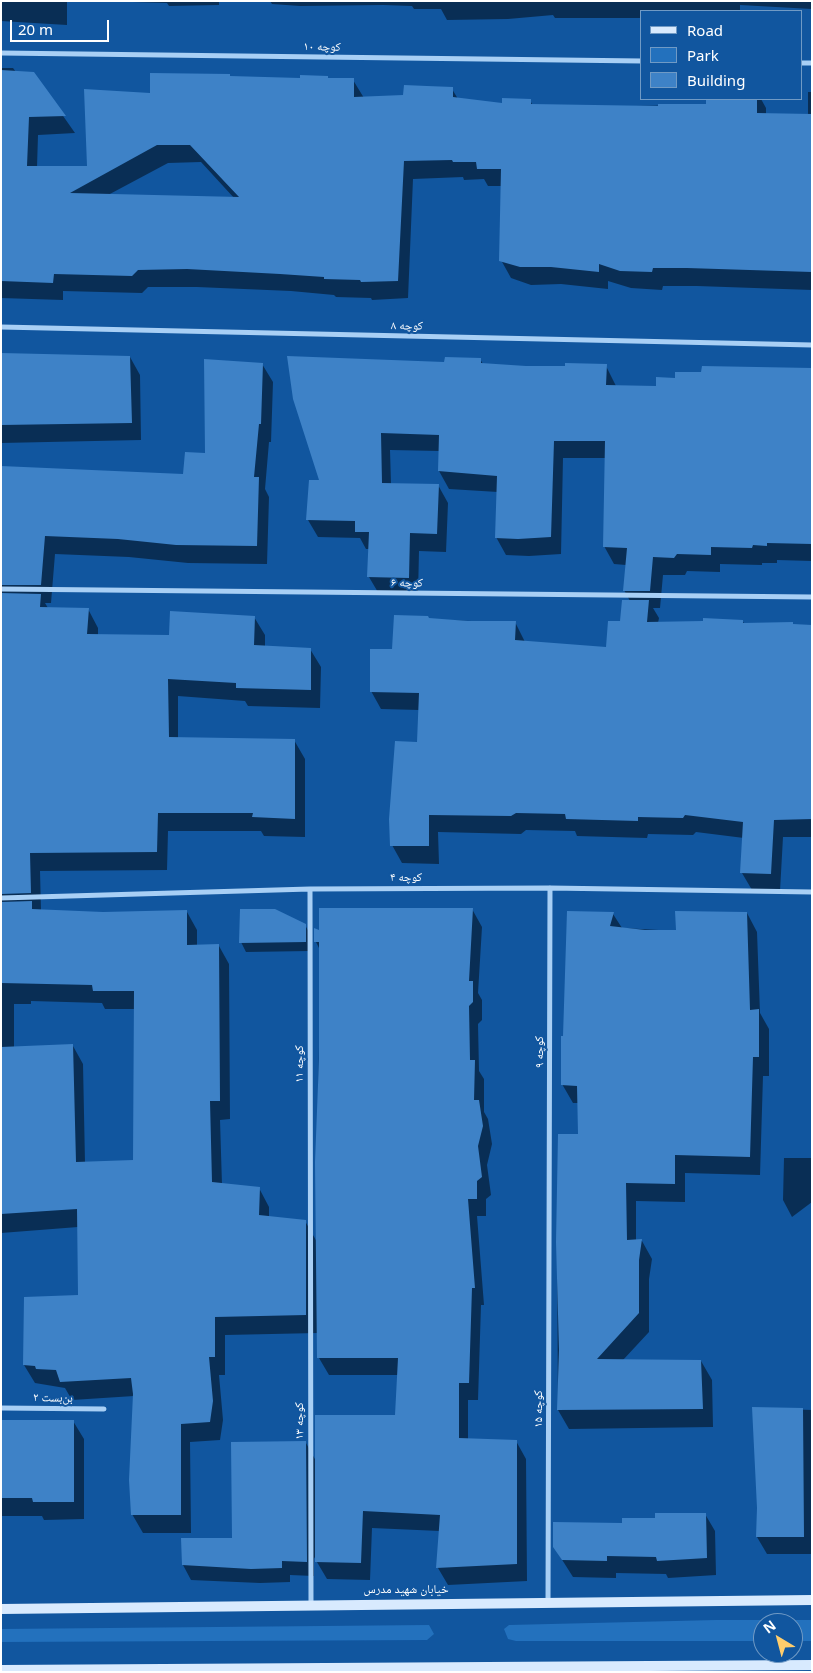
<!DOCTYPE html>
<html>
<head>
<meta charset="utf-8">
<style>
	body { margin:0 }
	#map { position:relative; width:813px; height:1673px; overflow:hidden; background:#11569f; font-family:"Noto Sans",sans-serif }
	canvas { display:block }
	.frame { position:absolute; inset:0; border:2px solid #fff; pointer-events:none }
	.legend { position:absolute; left:640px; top:10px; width:162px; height:90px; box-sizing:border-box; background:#11569f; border:1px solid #709ac5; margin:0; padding:6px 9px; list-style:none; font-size:15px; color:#fff }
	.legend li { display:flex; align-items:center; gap:10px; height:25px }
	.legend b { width:25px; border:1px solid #709ac5 }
	.north { position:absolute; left:753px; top:1613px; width:50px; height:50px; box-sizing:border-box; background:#11569f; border:1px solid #709ac5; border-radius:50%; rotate:323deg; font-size:14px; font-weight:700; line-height:20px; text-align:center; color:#fff }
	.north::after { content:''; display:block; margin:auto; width:18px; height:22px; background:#ffcd6c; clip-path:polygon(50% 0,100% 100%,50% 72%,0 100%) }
	.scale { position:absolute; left:10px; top:20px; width:99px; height:22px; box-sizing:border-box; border:2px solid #fff; border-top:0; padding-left:6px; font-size:15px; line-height:18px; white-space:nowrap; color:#fff; -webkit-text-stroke:4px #11569f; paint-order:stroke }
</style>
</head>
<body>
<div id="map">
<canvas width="813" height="1673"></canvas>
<div class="frame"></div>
<ul class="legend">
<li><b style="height:6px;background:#d8eafe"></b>Road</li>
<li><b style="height:14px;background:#2371bd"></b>Park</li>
<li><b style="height:14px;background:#3e82c7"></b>Building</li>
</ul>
<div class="north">N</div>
<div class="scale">20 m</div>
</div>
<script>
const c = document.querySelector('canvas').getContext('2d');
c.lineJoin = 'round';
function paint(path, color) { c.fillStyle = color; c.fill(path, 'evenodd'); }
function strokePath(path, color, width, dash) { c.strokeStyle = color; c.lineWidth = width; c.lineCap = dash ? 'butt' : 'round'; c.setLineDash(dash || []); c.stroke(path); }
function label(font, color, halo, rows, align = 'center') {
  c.font = font + ' "Noto Sans","Noto Naskh Arabic",sans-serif'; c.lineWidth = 4; c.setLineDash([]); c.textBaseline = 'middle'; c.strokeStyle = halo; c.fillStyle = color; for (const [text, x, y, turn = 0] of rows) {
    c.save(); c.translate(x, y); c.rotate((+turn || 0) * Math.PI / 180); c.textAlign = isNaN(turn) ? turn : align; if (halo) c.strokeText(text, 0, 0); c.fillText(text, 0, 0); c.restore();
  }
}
paint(new Path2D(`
	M716 1620H812V1641H793V1623H763V1641H516L508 1639 504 1629 509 1625Z
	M429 1625 434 1634 427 1640 1 1642V1629Z`), '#2371bd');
paint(new Path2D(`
	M1 1H67V25L1 21Z
	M98 1H219V5L169 6 167 3Z
	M270 1H812V9L740 5V11H642V18H555L553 15 508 19 447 20 441 9H414L412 6 383 5 300 6 272 4Z
	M1 68H13L16 72 33 73 75 133 38 135 37 167H88L151 94 229 75 231 77 353 80 364 98 405 96 452 89 458 99 503 105 530 100 533 106 564 107 707 105V99H761L766 108V114L808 115V92H812V290L697 286H663L662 290 631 288 608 281V289L561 284 531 285 511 278 501 260 502 186H488L484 179 464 180 463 177 413 179 408 298 372 300 371 298 336 297 334 295 291 291 197 287H148L142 293 63 291V300L1 298ZM201 162 235 199 108 195 168 163Z
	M1 354 130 357 140 375 141 440 1 443Z
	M480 359 483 364 526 367 606 366 616 386 657 388 676 379 812 369V561L777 560V563H762V565L720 564V572L687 571 685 575H663L660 608H653L659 618 658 623 742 621 745 624 812 626V837H783L780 891 752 890 742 873 744 838 696 832 693 835 648 834 647 838 577 836 575 831 526 830 521 834 438 832 439 864 402 863 392 845 419 743V710L381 709 371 691 394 650 429 620 515 622 525 642 607 648 630 601 624 590 626 565 614 564 604 546 606 458H563L561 554 529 556 506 555 496 537 498 492 449 489 439 471 440 451 390 450 391 484 438 485 448 503 446 552 419 551 418 595 379 594 369 577 370 549H366L360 538 318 537 308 520 320 482 446 363Z
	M262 364 273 382 271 442H269L265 489 269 497 267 564 188 563 129 557 55 554 51 603H45L48 608 88 609 98 628V635L170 636 254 617 265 635V647L310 649 321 667 320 708 248 706 245 701 178 696V738L294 740 305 759V837L264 836 261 831H168L167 870 40 871 41 911 103 914 187 912 197 930V946H219L229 964 230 1119 220 1120 222 1185 259 1188 269 1207V1218L305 1221 317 1242 320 950 316 942 321 932 472 909 482 927 478 993 482 1000V1020L478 1024 479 1071 484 1079V1112L488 1119 492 1144 487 1165 491 1195 486 1199V1216H477L484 1305H481L478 1400H468V1440L516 1441 526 1459 527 1581 448 1585 438 1568 440 1531 372 1528 370 1580 327 1579 314 1557V1576L290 1575V1582L260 1583 191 1580 183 1565 182 1539H233L306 1443 316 1461 396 1416 398 1375H329L319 1358 318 1333 225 1335V1375H219L223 1420 220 1440 190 1442 191 1533H143L132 1514 134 1396 72 1400 65 1388 35 1383 24 1365 79 1296 78 1227 1 1233V1248V468L184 476 207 454ZM31 1001 102 1003 105 1009H135L134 1161 85 1163 83 1064 73 1046 14 1047V1004H31Z
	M747 913 757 932 760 1013 769 1029V1076H763L760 1175 685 1173V1202L636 1201V1241H642L652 1259 649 1279V1332L623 1360 701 1361 712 1380 713 1427 569 1429 558 1410 557 1242 580 1136 579 1103H573L562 1084 564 1037 613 914 622 928 677 931Z
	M305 925 310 934V951L246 952 241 942Z
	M784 1158H812V1202L792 1217 783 1200Z
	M753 1408 812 1410V1554H767L757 1537 758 1508Z
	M73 1421 84 1439V1519L44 1520 42 1516H1V1422Z
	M705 1514 715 1531 716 1575 668 1578 666 1574 616 1573V1578L573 1577 554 1547 623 1524Z`), '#0007');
paint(new Path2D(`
	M1 70 34 72 66 116 29 117 27 166H87L84 89 150 93V73L230 74V76L300 78V75L328 76V78H354V97L403 95 404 85 427 86 453 87V97L502 103V98L531 99V104L658 106V104H706V99H757V113L812 114V272L687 268H653L652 272 620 271 599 264V272L551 267H520L499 261 501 169H477L476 162H453L452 160 404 161 398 281 361 282 360 280 324 279V277L280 274 187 269 138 270 132 276 54 274 53 283 1 281ZM157 145H190L239 197 70 193Z
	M1 353 130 356 132 423 1 425Z
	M287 356 444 362 445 357 481 358V363L526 366H565V363L607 364 606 385 656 386V377L675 378V372H701L702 366 812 368V544L767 543V546L753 545 752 548 711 547V555L677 554 674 558 653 557 650 591H623L627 548 603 547 605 441H554L551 537 518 539 495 538 497 476 438 471 439 435 381 433 382 483 439 484 437 534 410 533 409 578 367 577 369 532H355V521L306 520 309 480H319L293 399Z
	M204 359 263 363 261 424H259L254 477H259L257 546 176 545 118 539 45 536 41 585H1V466L183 474 185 452 205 453Z
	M1 593 41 594 40 607 89 608 87 634 169 635 170 611 255 616 254 645 311 648V690L236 688V683L168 679 169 737 295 739V819L252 817 253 813H158L157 852 30 853 31 893 1 894Z
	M622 600H649L647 622 703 621V618L743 620V623L793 622V624L812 625V819L774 820 771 874 740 873 743 822 685 815 683 818 638 817V821L566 819 565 814 516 813 511 816 429 815V846H390L389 819 395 741 417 742 419 693 370 692V649H392L394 615 428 616 429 618 468 621H516L515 640 606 647 608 621H620Z
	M32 901V909L103 912 187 910V945L219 944 220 1101H210L212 1182 260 1187 259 1215 306 1220V1315L215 1317V1357H209L213 1401 210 1422 181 1424V1515H131L129 1480 133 1394 131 1378 60 1382 56 1370 36 1369 35 1366 23 1365 24 1297 78 1295 77 1209 1 1214V1047L73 1044 76 1162 133 1160 134 991H93L92 985 1 983V902Z
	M319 908H473L469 981H473V1002L469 1006 470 1060H475L474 1100H479L483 1126 478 1146 482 1177 477 1181V1199H468L475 1288H472L469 1383H459V1438L517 1440V1564L436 1568 440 1515 363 1511 361 1563 315 1562V1415H395L398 1358H317L315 1162 319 1059V942H314V928L319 930Z
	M240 909H275L306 924V942L239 943Z
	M567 911 614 912 610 926 645 930H676L675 911 747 912 750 1010 759 1009V1057H753L750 1157 675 1155V1184L626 1183 627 1240 642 1239 639 1260V1313L597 1359 701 1360 703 1409 557 1410 559 1350 556 1242 558 1134H578L577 1086 561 1085V1036H563Z
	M752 1407 803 1408 804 1537H756L757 1508Z
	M1 1420H74V1502H33L32 1498H1Z
	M306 1441 307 1562 282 1561V1568L251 1569 182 1565 181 1538H232L231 1442Z
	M655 1513H706L707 1558 657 1561 656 1557 607 1556V1561L562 1560 553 1547V1522L622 1523V1518H655Z`), '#3e82c7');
strokePath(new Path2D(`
	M1 53 642 61
	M802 63H812
	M1 327 812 345
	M1 589 812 597
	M310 889 311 1604
	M1 898 310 889 550 888 812 892
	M1 1408 104 1409
	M548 1601 550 888`), '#a8cff5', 5);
strokePath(new Path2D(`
	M1 1609 812 1600
	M1 1670 812 1665`), '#d8eafe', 10);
label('12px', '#fff', '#11569f', [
	["کوچه ۱۰",322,47,1],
	["کوچه ۸",407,326,1],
	["کوچه ۶",407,583,1],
	["کوچه ۴",406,878],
	["کوچه ۹",540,1052,-90],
	["کوچه ۱۱",300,1064,-90],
	["بن‌بست ۲",53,1398,1],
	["کوچه ۱۵",539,1409,-90],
	["کوچه ۱۳",300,1421,-90],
	["خیابان شهید مدرس",406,1590]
]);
</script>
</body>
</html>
